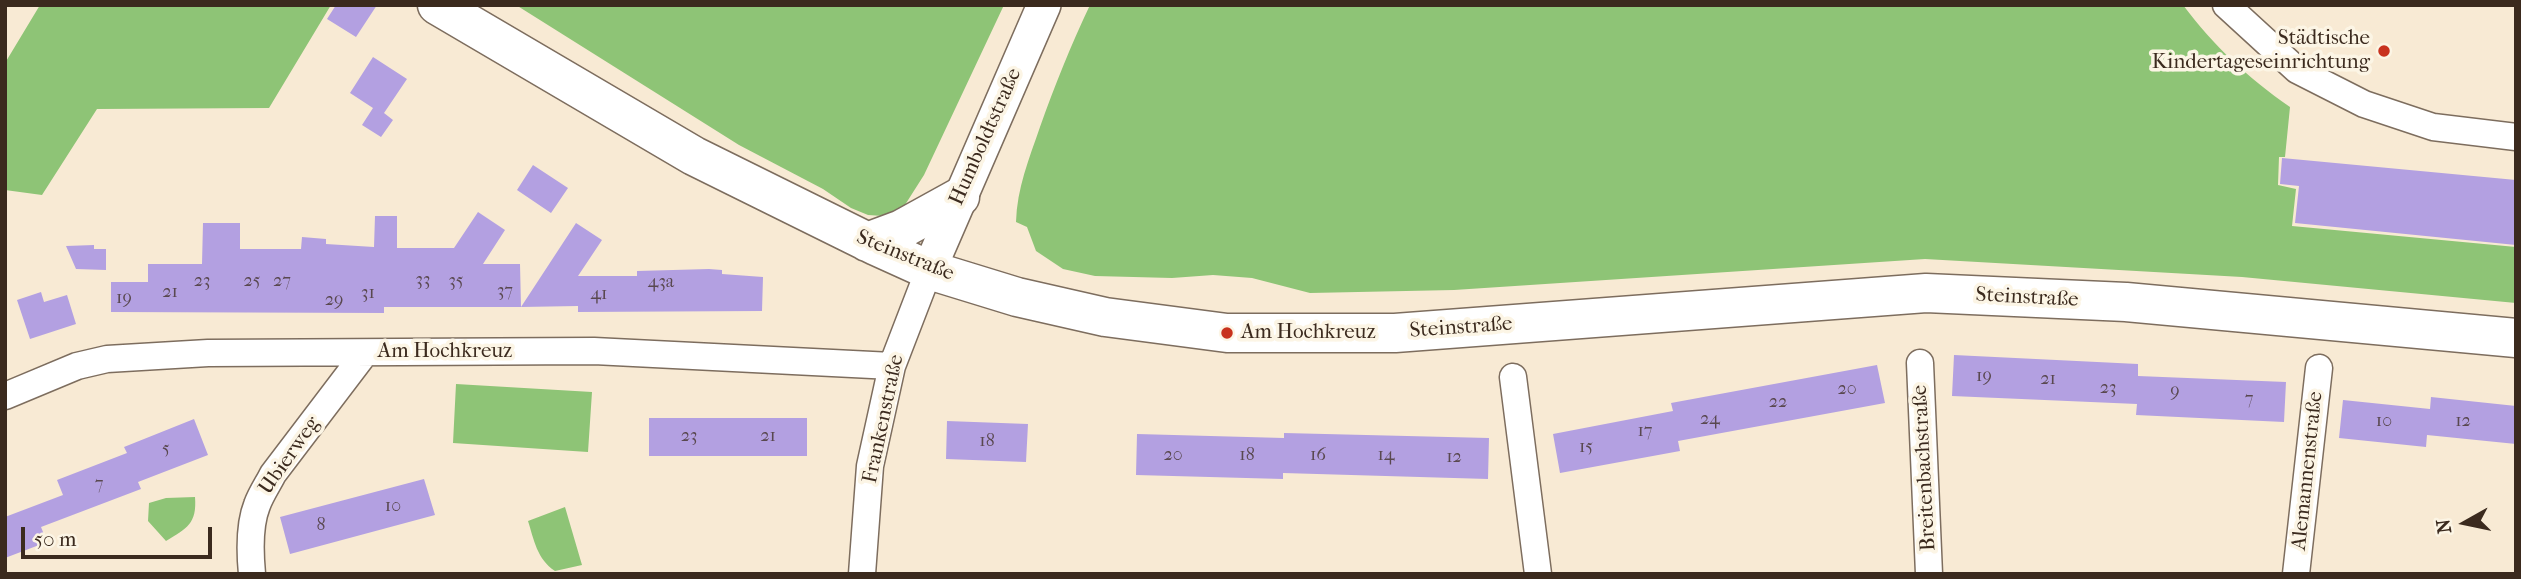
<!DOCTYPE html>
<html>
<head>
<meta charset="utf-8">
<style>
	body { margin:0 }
	#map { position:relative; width:2521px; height:579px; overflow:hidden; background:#f8ead4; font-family:"IM FELL French Canon",serif }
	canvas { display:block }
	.frame { position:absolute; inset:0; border:7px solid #3b2a1e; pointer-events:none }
	.north { position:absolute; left:2430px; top:488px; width:70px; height:70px; -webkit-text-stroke:5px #fcf5e5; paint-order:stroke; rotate:261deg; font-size:19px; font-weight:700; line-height:28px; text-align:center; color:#3b2a1e }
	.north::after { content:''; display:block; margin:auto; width:24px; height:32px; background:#3b2a1e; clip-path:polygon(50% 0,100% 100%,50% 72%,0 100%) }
	.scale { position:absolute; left:21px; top:527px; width:191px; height:32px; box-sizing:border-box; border:4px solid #3b2a1e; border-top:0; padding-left:9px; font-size:21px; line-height:24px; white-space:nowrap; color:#3b2a1e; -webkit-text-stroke:5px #fcf5e5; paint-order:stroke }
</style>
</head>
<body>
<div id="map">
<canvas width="2521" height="579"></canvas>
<div class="frame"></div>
<div class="north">N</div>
<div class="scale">50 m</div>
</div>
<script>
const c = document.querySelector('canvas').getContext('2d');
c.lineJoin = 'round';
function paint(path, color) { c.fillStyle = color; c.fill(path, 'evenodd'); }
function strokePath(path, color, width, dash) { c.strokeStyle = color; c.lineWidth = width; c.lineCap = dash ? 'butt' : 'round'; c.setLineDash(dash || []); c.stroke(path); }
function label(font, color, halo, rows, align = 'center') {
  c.font = font + ' "IM FELL French Canon",serif'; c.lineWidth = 7; c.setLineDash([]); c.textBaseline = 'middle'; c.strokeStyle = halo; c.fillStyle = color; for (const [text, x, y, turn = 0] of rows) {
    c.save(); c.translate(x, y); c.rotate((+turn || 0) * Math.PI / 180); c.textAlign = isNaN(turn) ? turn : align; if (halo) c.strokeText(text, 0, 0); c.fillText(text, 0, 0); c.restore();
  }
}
paint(new Path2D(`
	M40 5H331L269 108 97 109 42 195 5 190V63Z
	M516 5H1004L924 175 903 208 883 216 868 215 851 208 823 189 739 145Z
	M1090 5H2183C2214 46 2248 78 2290 107L2285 157H2279L2278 185 2296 189 2292 226 2516 247V303L2242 277 1925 259 1454 290 1310 293 1252 278 1213 275 1172 278 1095 276 1063 269 1036 251 1027 227 1016 222C1017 188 1029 159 1040 127 1055 85 1071 45 1090 5Z
	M456 384 592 392 588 452 453 443Z
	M195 497C197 524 187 528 166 541L148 521 149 503 166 498Z
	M565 507 582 565 555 571C537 559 534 540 528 521Z`), '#8ec476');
paint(new Path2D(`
	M336 5H377L356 37 327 19Z
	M373 57 407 79 384 113 393 120 381 137 362 125 373 108 350 93Z
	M2282 158 2516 180V245L2295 223 2299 186 2280 184Z
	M533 165 568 188 551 213 517 190Z
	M478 212 505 230 483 264H520L521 307H384V313L111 312V282H148V264H202L203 223H240V249H301L302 237 326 239V244L374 247 375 216H397V248H454Z
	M576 223 602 240 578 276H637V271L709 269 722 270V274L763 277 762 311 578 312V306L521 307Z
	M94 245V249H106V270L76 269 66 246Z
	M41 292 44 302 67 295 76 324 30 339 17 300Z
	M1954 355 2138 364V376L2286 382 2284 422 2136 415 2137 404 1952 396Z
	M1877 365 1885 403 1678 441 1680 451 1560 473 1553 434 1673 411 1671 403Z
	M2431 397 2516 406V444L2427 435 2426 447 2339 438 2343 400 2430 409Z
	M649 418H807V456H649Z
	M194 419 208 455 138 482 141 489 41 527 47 542 5 558V517L63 495 57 480 127 453 124 447Z
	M947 421 1028 424 1026 462 946 459Z
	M1284 433 1489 438 1488 479 1283 473V479L1136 475 1137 434 1284 438Z
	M424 479 435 515 290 554 280 517Z`), '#b3a0e1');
const minor = new Path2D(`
	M2226 5 2297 70 2364 104 2433 127 2516 137
	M1920 363 1929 574
	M1513 377 1538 574
	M5 396 77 366 107 359 208 353 594 351 892 366
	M252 574C250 553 249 525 257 505 261 494 268 484 273 474L365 353
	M862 574 870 466 892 366 929 270
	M2296 574 2319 368`);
const tertiary = new Path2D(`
	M929 270 1044 5`);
const secondary = new Path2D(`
	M437 5 694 156 876 246 929 270 1017 297 1105 317 1227 333H1395L1926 293 2126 302 2516 338
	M867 242 902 229 960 197`);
strokePath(minor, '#7d6d5e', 29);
strokePath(tertiary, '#7d6d5e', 36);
strokePath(secondary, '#7d6d5e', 41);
strokePath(minor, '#fff', 26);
strokePath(tertiary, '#fff', 33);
strokePath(secondary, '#fff', 38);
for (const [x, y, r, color] of [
	[2384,51,7,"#c8321e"],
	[1227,333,7,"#c8321e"]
]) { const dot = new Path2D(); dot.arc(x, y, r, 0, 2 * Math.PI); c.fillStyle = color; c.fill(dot); strokePath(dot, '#fcf5e5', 2.5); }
label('18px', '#59484f', null, [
	["33",423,281],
	["23",202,282],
	["25",252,282],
	["27",282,282],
	["35",456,282],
	["43a",661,283],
	["37",505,292],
	["21",170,293],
	["31",368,294],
	["41",599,295],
	["19",124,299],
	["29",334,301],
	["19",1984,377],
	["21",2048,380],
	["23",2108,389],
	["20",1847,390],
	["9",2175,392],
	["7",2249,400],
	["22",1778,403],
	["24",1710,420],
	["10",2384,422],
	["12",2463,422],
	["17",1645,432],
	["23",689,437],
	["21",768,437],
	["18",987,442],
	["15",1586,448],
	["5",166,450],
	["20",1173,456],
	["18",1247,456],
	["16",1318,456],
	["14",1386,456],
	["12",1454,458],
	["7",99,485],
	["10",393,507],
	["8",321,526]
]);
label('21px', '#3b2a1e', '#fcf5e5', [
	["Städtische",2370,39],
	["Kindertageseinrichtung",2370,63],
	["Am Hochkreuz",1241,333,"left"]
], 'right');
label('21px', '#3b2a1e', '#fcf5e5', [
	["Humboldtstraße",986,137,-66],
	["Steinstraße",905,256,22],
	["Steinstraße",2027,298,3],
	["Steinstraße",1461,328,-4],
	["Am Hochkreuz",445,352],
	["Frankenstraße",884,419,-78],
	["Ubierweg",290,456,-55],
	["Breitenbachstraße",1925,468,-93],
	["Alemannenstraße",2308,471,-84]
]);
</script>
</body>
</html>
